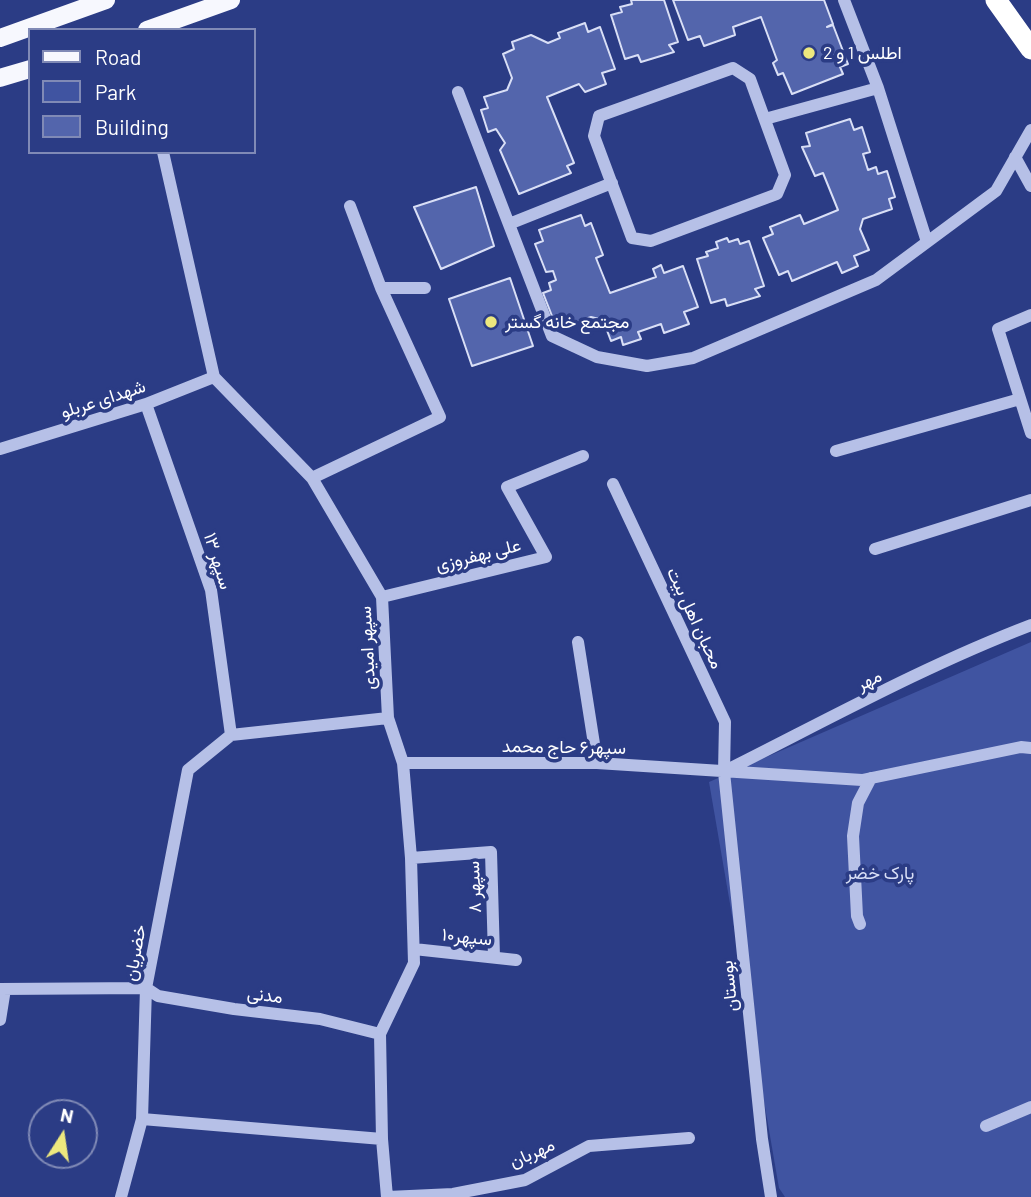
<!DOCTYPE html>
<html>
<head>
<meta charset="utf-8">
<style>
	body { margin:0 }
	#map { position:relative; width:1031px; height:1197px; overflow:hidden; background:#2b3c85; font-family:Barlow,sans-serif }
	canvas { display:block }
	.legend { position:absolute; left:28px; top:28px; width:228px; height:126px; box-sizing:border-box; background:#2b3c85; border:2px solid #808ab6; margin:0; padding:9px 12px; list-style:none; font-size:21px; color:#fff }
	.legend li { display:flex; align-items:center; gap:14px; height:35px }
	.legend b { width:35px; border:2px solid #808ab6 }
	.north { position:absolute; left:28px; top:1099px; width:70px; height:70px; box-sizing:border-box; background:#2b3c85; border:2px solid #808ab6; border-radius:50%; rotate:12deg; font-size:19px; font-weight:700; line-height:28px; text-align:center; color:#fff }
	.north::after { content:''; display:block; margin:auto; width:24px; height:32px; background:#ede87e; clip-path:polygon(50% 0,100% 100%,50% 72%,0 100%) }
</style>
</head>
<body>
<div id="map">
<canvas width="1031" height="1197"></canvas>
<ul class="legend">
<li><b style="height:9px;background:#f7f8fe"></b>Road</li>
<li><b style="height:19px;background:#4054a1"></b>Park</li>
<li><b style="height:19px;background:#5365ac"></b>Building</li>
</ul>
<div class="north">N</div>
</div>
<script>
const c = document.querySelector('canvas').getContext('2d');
c.lineJoin = 'round';
function paint(path, color) { c.fillStyle = color; c.fill(path, 'evenodd'); }
function strokePath(path, color, width, dash) { c.strokeStyle = color; c.lineWidth = width; c.lineCap = dash ? 'butt' : 'round'; c.setLineDash(dash || []); c.stroke(path); }
function label(font, color, halo, rows, align = 'center') {
  c.font = font + ' Barlow,Vazirmatn,sans-serif'; c.lineWidth = 7; c.setLineDash([]); c.textBaseline = 'middle'; c.strokeStyle = halo; c.fillStyle = color; for (const [text, x, y, turn = 0] of rows) {
    c.save(); c.translate(x, y); c.rotate((+turn || 0) * Math.PI / 180); c.textAlign = isNaN(turn) ? turn : align; if (halo) c.strokeText(text, 0, 0); c.fillText(text, 0, 0); c.restore();
  }
}
paint(new Path2D(`
	M1031 642V1197H785L779 1188 709 782Z`), '#4054a1');
const building = new Path2D(`
	M631 0H664L678 42 669 45 674 52 641 62 638 55 625 59 611 15 622 12 620 7 632 4Z
	M673 0H824L833 24 827 27 833 25 848 64 840 67 843 74 792 94 783 73 778 75 773 63 777 60 761 17 733 27 735 35 704 46 700 36 688 40Z
	M585 23 588 32 600 27 615 69 602 73 606 84 585 92 579 84 547 97 574 163 567 166 571 173 519 194 500 150 505 143 496 129 488 132 481 110 488 108 484 97 507 90 512 78 503 54 514 49 512 42 531 35 548 43 560 38 558 33Z
	M850 119 854 130 862 127 870 152 863 154 868 170 876 167 878 174 887 171 895 197 889 199 892 209 863 219 860 229 869 250 854 256 858 266 842 273 837 262 792 281 788 271 779 275 763 238 773 234 770 227 800 215 804 224 838 210 823 173 815 176 802 147 810 146 806 133Z
	M476 187 494 246 441 269 414 207Z
	M581 215 585 226 591 223 603 255 596 258 610 293 656 277 653 269 661 265 664 273 683 266 698 307 684 312 689 324 664 333 661 324 638 332 641 339 623 345 621 337 611 341 603 320 591 317 565 326 563 318 554 321 543 293 551 290 549 283 556 280 553 271 546 272 535 244 543 241 539 230Z
	M727 238 729 242 738 239 740 244 749 241 764 286 755 289 760 296 727 306 725 299 711 303 697 259 708 256 706 252 718 248 716 242Z
	M510 278 533 346 472 366 449 299Z`);
paint(building, '#5365ac');
strokePath(building, '#d9dff6', 2);
strokePath(new Path2D(`
	M844 0 878 88
	M733 68 750 79 785 175 777 194 651 241 632 238 594 136 599 116Z
	M458 92 552 336 597 357 647 366 693 358 876 280 996 191 1031 130
	M765 119 878 88 927 242
	M163 152 214 377 312 478 382 597 388 718 403 763 411 858 414 963 380 1034 382 1139 387 1197
	M1015 157 1031 186
	M509 224 612 183
	M381 288H425
	M1031 315 998 329 1031 433
	M146 404 211 590 231 735
	M0 449 146 404 214 377
	M836 451 1020 399
	M312 478 440 417 381 288 350 206
	M613 484 725 722 724 772 762 1139 771 1197
	M875 549 1031 500
	M382 597 546 557 507 487 583 456
	M578 642 597 763
	M231 735 388 718
	M403 763H597L862 780 1021 747 1031 748
	M725 771C825 721 926 665 1031 625
	M411 858 491 852 494 957
	M860 924 857 916 853 836 858 803 871 778
	M414 949 516 960
	M0 989 146 988 158 996 234 1009 320 1019 380 1034
	M0 1020 5 989
	M142 1119 382 1139
	M986 1126 1031 1107
	M121 1197 142 1119 146 988 188 770 231 735
	M388 1197 453 1194 525 1180 589 1146 689 1138`), '#b6c0e7', 12);
strokePath(new Path2D(`
	M147 30 231 0
	M0 38 106 0
	M0 78 30 69`), '#f7f8fe', 18);
strokePath(new Path2D(`
	M996 0 1031 49`), '#fff', 21);
for (const [x, y, r, color] of [
	[809,53,7,"#ede87e"],
	[491,322,7,"#ede87e"]
]) { const dot = new Path2D(); dot.arc(x, y, r, 0, 2 * Math.PI); c.fillStyle = color; c.fill(dot); strokePath(dot, '#2b3c85', 2.5); }
label('18px', '#fff', '#2b3c85', [
	["اطلس 1 و 2",823,53],
	["مجتمع خانه گستر",505,322]
], 'left');
label('18px', '#fff', '#2b3c85', [
	["شهدای عربلو",103,399,-18],
	["علی بهفروزی",478,555,-14],
	["سپهر ۱۳",218,561,73],
	["محبان اهل بیت",695,618,65],
	["سپهر امیدی",367,648,-93],
	["مهر",869,680,-26],
	["سپهر۶ حاج محمد",564,747,1],
	["سپهر ۸",474,887,-92],
	["سپهر۱۰",467,937,6],
	["خضریان",135,953,-80],
	["بوستان",729,986,-96],
	["مدنی",265,995,7],
	["مهربان",532,1153,-24]
]);
label('18px', '#d9dff6', '#2b3c85', [
	["پارک خضر",880,873]
]);
</script>
</body>
</html>
